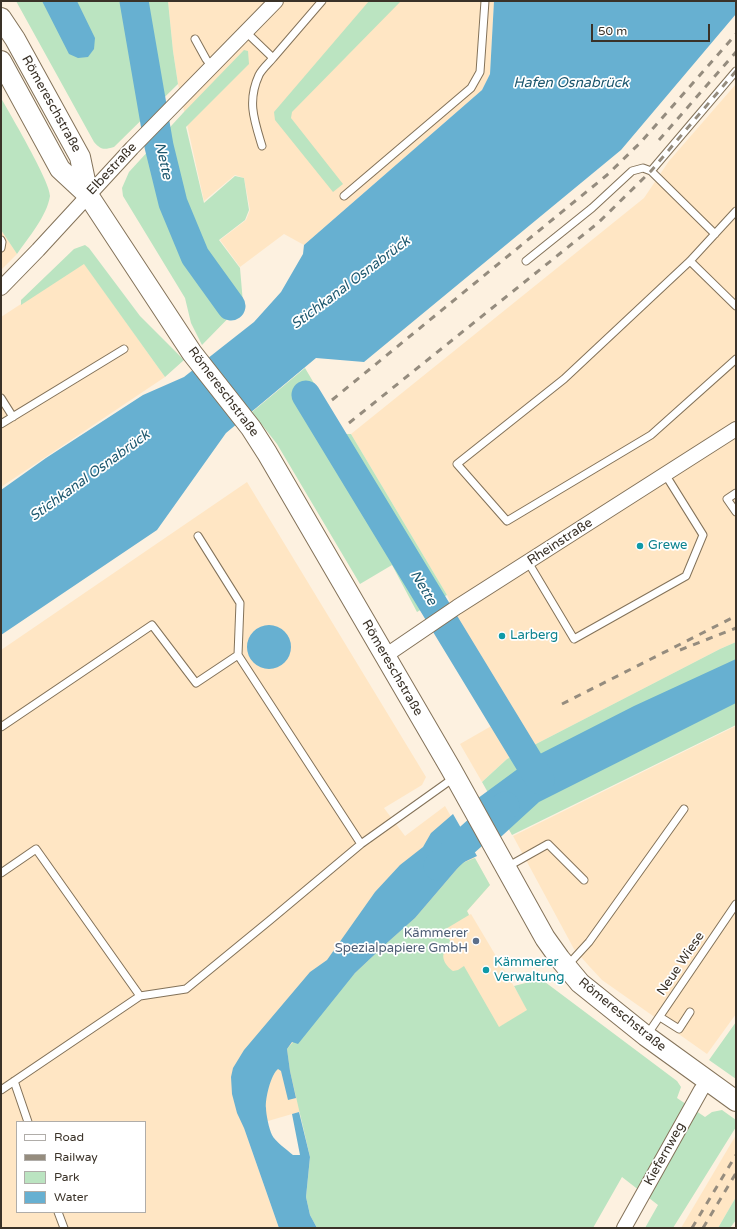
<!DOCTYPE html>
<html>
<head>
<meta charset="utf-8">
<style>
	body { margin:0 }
	#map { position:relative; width:737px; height:1229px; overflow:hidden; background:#fdf1e0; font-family:"Varela Round",sans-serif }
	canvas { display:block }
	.frame { position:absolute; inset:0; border:2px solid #3a3228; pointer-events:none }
	.legend { position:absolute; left:16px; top:1121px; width:130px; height:92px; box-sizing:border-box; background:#fff; border:1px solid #b0ada9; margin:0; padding:5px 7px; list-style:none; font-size:12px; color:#3a3228 }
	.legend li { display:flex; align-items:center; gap:8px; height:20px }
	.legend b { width:20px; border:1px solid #b0ada9 }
	.scale { position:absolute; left:591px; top:24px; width:119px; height:18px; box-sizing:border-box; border:2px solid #3a3228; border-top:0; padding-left:5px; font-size:12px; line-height:14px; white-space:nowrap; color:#3a3228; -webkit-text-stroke:3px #fff; paint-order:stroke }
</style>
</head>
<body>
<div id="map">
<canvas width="737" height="1229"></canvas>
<div class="frame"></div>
<ul class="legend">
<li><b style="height:5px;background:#fff"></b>Road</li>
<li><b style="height:5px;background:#958c7e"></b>Railway</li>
<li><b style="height:11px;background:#bbe4c1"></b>Park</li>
<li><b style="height:11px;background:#67b0d1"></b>Water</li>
</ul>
<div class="scale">50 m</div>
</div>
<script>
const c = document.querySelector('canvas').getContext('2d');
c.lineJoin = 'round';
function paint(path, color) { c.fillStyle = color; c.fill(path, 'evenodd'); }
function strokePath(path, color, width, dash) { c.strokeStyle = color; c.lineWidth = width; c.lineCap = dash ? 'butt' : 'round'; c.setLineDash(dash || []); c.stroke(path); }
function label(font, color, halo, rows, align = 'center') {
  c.font = font + ' "Varela Round",sans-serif'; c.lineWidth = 3.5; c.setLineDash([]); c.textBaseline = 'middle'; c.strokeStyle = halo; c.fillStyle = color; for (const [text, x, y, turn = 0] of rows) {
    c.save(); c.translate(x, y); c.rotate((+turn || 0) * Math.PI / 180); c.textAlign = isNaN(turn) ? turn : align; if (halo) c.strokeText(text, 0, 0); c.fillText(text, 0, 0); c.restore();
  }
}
paint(new Path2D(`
	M168 1H494L490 74 482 90 304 245 284 234 240 267 220 240 246 220 250 210 244 178 235 175 204 201 178 84 173 51Z
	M736 84V642L720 649 507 759 482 782 460 744 514 713 461 626 447 595 351 434 644 198 669 161Z
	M1 230 17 254 1 270Z
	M84 263 165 377 1 487V317Z
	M247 482 426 777 422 785 384 808 405 836 445 806 490 885 467 911 469 915 471 914 528 1010 500 1027 340 1113 299 1112 244 1128 279 1228H1V650ZM17 1122H145V1212H17Z
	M736 726V1014L707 1054 602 980 589 966 574 949 513 836Z
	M736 1135V1197L718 1228H681Z`), '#ffe6c4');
paint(new Path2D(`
	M16 1H168L173 51 178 84 114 147C104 150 101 150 94 142Z
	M369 1H401L292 112 291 118 343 184 333 192 275 120 274 112Z
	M244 50 248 51 249 64 186 127 204 203 235 176 244 178 249 210 245 220 219 240 240 268 243 303 202 345 191 323 185 298 123 196 122 188 129 172 183 113Z
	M1 98C10 114 51 183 50 196 47 216 28 238 17 254L1 230Z
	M85 245 89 248 140 316 184 360 165 377 84 264 21 305V300L74 249Z
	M305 368 344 434H351L447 595 417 612 392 565 360 584 277 444 252 412Z
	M736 642V725L512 835 482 782 507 759 720 649Z
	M475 858 490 885 467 911 469 915 444 930 453 946C450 947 447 949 445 951 440 958 447 967 453 971L458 970 464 966 499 1027 527 1010 514 986 541 979 677 1081 681 1087 677 1098 705 1117 712 1112 722 1110 736 1120V1127L673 1228H645L658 1205 622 1177 593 1228H317L310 1215 306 1197 310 1157 290 1071 287 1049 355 973 388 942 415 918 462 863Z
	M736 1022V1079L709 1060Z
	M736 1197V1220L730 1228H718Z`), '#bbe4c1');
paint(new Path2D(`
	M42 1H77L95 38 94 49 88 57 78 58 69 54Z
	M494 1H736V14L621 150 364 362 316 358 226 433 157 530 1 635V490L46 458 143 395 184 377 254 322 281 292 303 254 304 245 482 90 490 74Z
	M247 647a22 22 0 1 1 44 0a22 22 0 1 1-44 0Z
	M736 659V703L539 802 492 845 470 804 534 757 634 706Z
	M453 814 477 856 462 863 415 918 388 942 355 973 298 1044 292 1042 287 1049 290 1071 296 1098 288 1100 281 1071 278 1069C271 1074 265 1099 266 1108 266 1114 269 1129 272 1135 275 1141 287 1150 293 1155H300L292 1114 299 1112 310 1157 306 1197 310 1215 317 1228H279L244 1128 237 1113 232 1094 231 1077 233 1068 244 1050 310 972 327 960 375 892 400 865 423 847 431 833Z`), '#67b0d1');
strokePath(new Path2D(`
	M134 1 159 146 173 203 195 256 231 306
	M306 395 540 780
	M438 866 505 806`), '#67b0d1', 29);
const service = new Path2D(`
	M246 32 273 58C269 63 262 69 259 75 247 101 254 120 262 146
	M195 39 206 59 212 67
	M273 58 322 1
	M651 171 736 71
	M344 196 471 88 480 72 485 1
	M736 211 690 261 564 379 457 464 507 521 651 435 736 359
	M1 240 2 242 1 248
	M526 261 592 208 632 171 643 168 651 171 715 234
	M690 261 736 306
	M1 398 13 417
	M1 424 124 349
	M736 493 727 499 736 512
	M198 536 240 603 238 655
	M528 562 574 639 686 576 703 535 665 474
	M1 727 152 625 196 683 238 655 361 844
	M507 867 548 844 584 880
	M1 873 36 849 140 996
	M567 966 589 942 684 809
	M660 1017 679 1029 690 1012
	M647 1035 736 904
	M14 1081 28 1122
	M1 1090 140 996 186 989 269 921 361 844 455 777
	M58 1212 64 1228`);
const minor = new Path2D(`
	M1 288 38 250 132 148 276 1
	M385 656 457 607 736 429
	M624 1228 701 1090 708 1081`);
const secondary = new Path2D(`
	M1 18 15 39 80 157 88 195
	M1 61 60 169 88 195 192 353 251 428 267 453 451 769 545 938 560 959 580 983 646 1036 736 1101`);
strokePath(service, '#837259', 9);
strokePath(minor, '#837259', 16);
strokePath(secondary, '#837259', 22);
strokePath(service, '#fff', 7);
strokePath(minor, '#fff', 14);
strokePath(secondary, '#fff', 20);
strokePath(new Path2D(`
	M659 140 736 52
	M332 400 607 175 641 142 736 34
	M349 423 598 223 651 171 736 71
	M680 650 736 628
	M562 704 736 616
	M692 1228 736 1155
	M703 1228 736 1173`), '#958c7e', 3, [7, 7]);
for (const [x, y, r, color] of [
	[640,546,4,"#0f9aa8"],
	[502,636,4,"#0f9aa8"],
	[476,941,4,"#5c6f8a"],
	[486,970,4,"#0f9aa8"]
]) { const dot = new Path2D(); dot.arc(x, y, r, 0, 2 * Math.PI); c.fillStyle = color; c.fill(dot); strokePath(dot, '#fff', 1.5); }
label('13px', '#3a3228', '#fff', [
	["Römereschstraße",51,104,61],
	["Elbestraße",112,169,-47],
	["Römereschstraße",223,392,53],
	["Rheinstraße",560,542,-33],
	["Römereschstraße",392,668,60],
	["Neue Wiese",681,964,-56],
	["Römereschstraße",622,1015,39],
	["Kiefernweg",665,1154,-61]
]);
label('13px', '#0d838f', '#fff', [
	["Grewe",648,546],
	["Larberg",510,636],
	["Kämmerer",494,963],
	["Verwaltung",494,978]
], 'left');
label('13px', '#4e5e75', '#fff', [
	["Kämmerer",468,934],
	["Spezialpapiere GmbH",468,949]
], 'right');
label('italic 14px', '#1d586f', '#fff', [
	["Hafen Osnabrück",571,83],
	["Nette",163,161,77],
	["Stichkanal Osnabrück",351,283,-37],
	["Stichkanal Osnabrück",90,476,-36],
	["Nette",423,588,59]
]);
</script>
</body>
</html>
